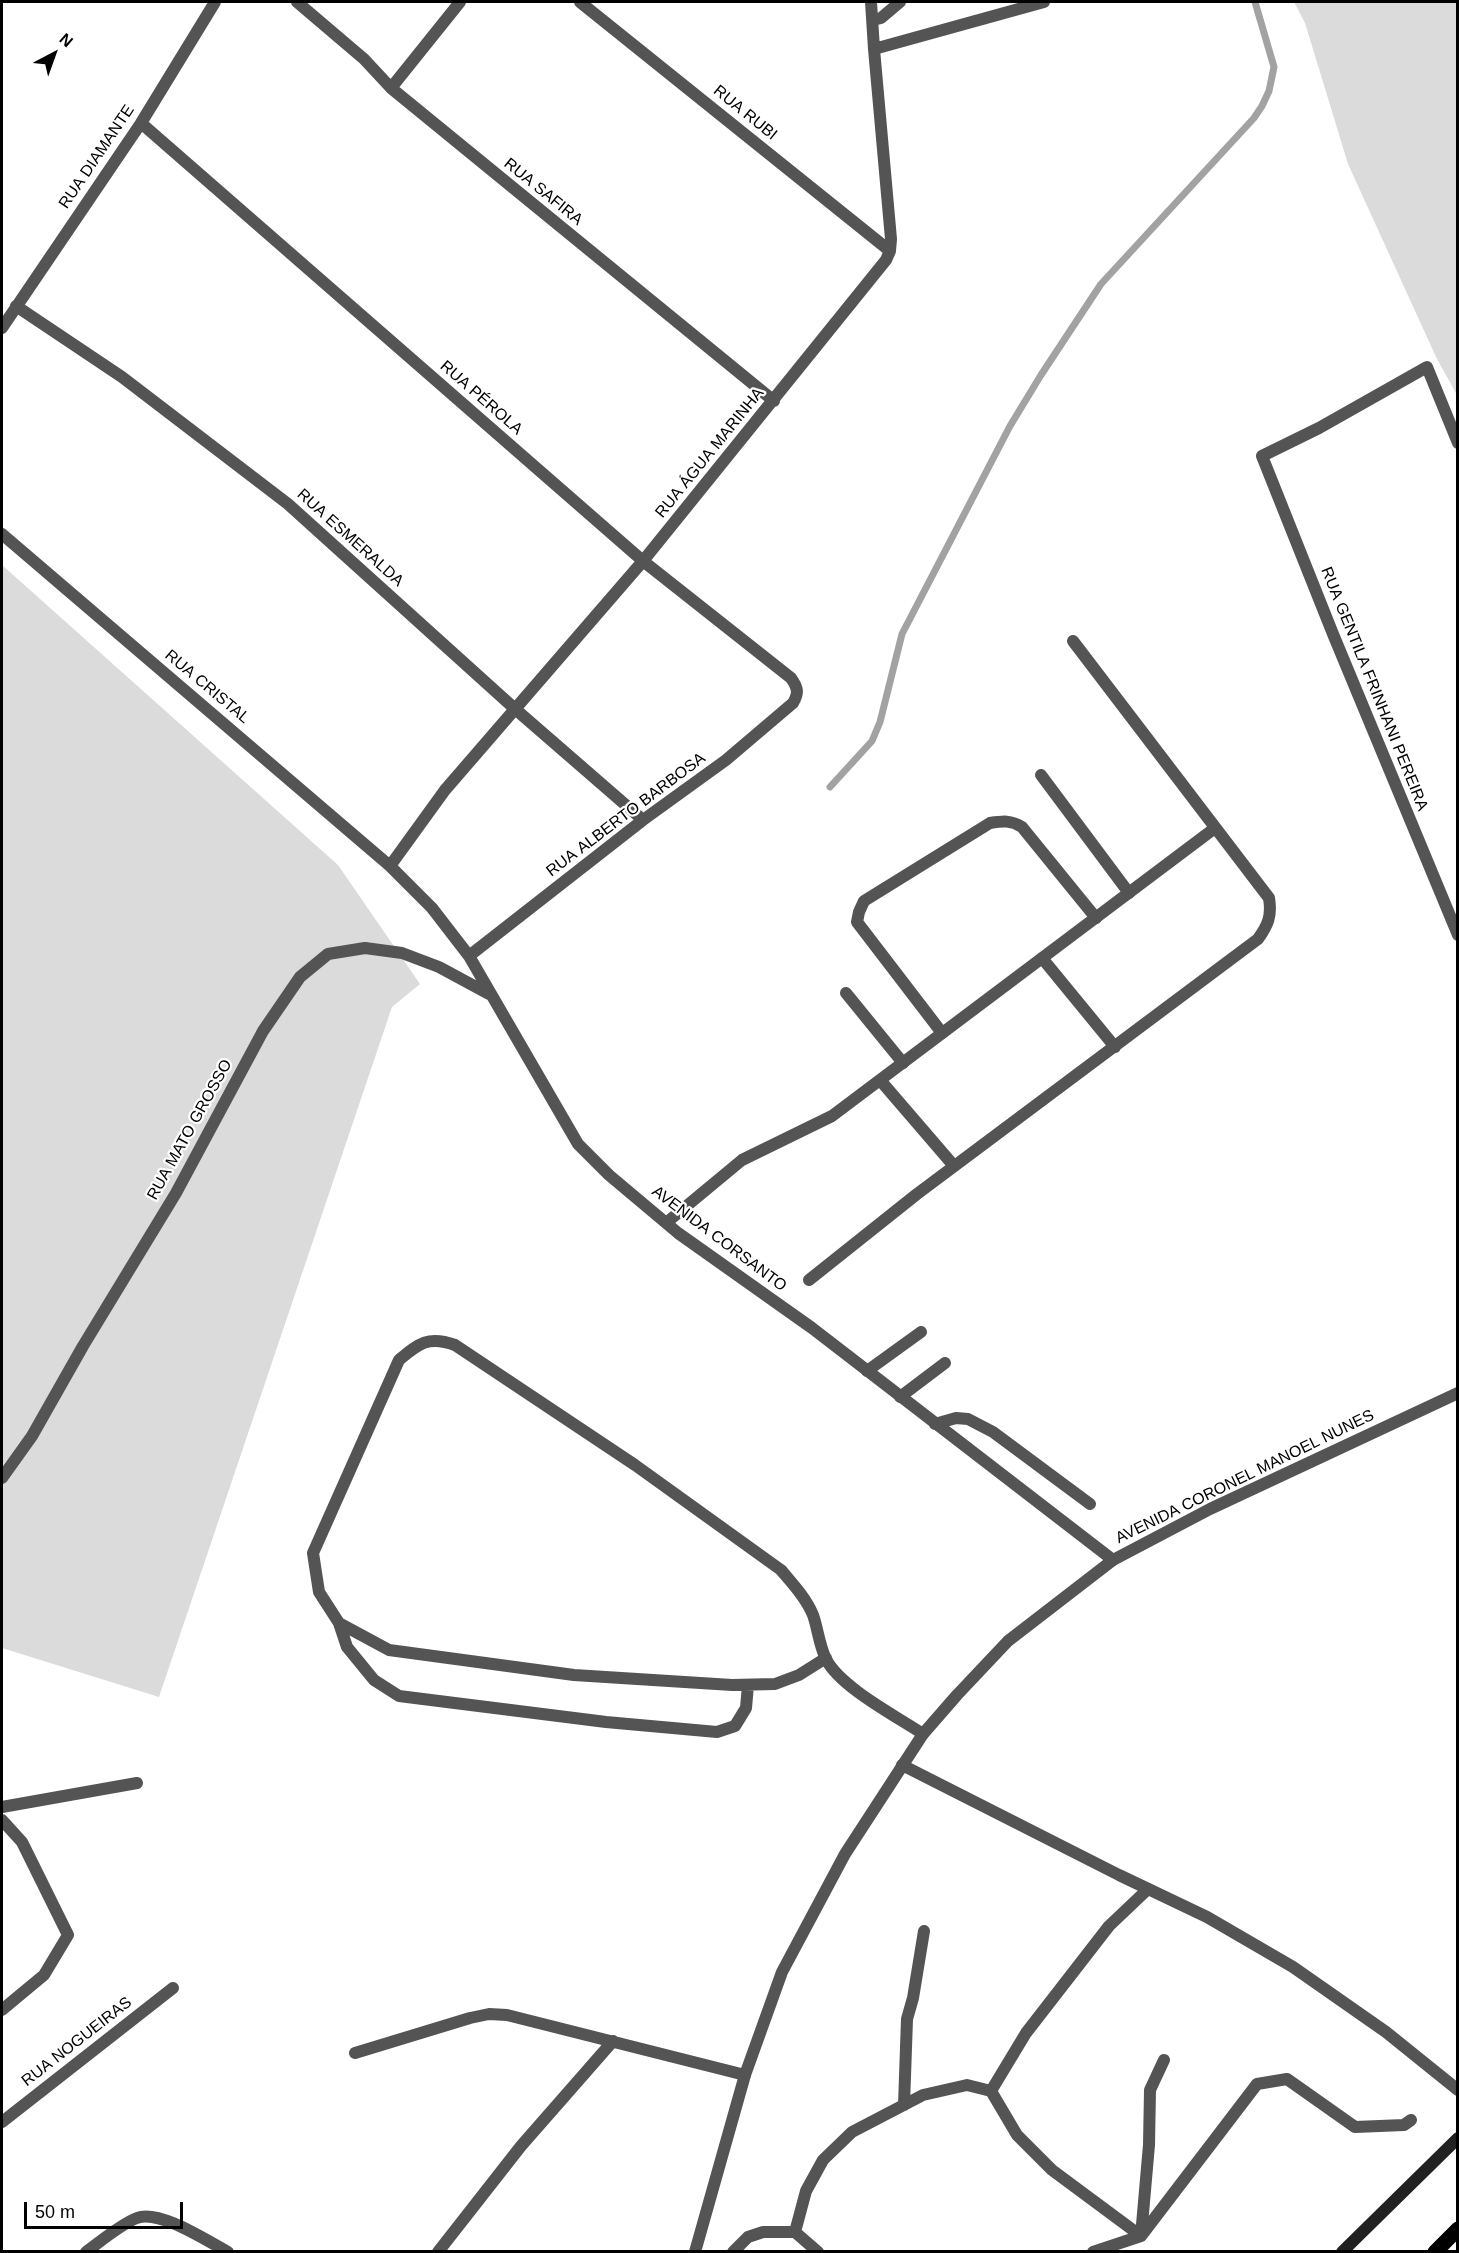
<!DOCTYPE html>
<html>
<head>
<meta charset="utf-8">
<style>
	body { margin:0 }
	#map { position:relative; width:1459px; height:2253px; overflow:hidden; background:#fff; font-family:Helvetica,sans-serif }
	canvas { display:block }
	.frame { position:absolute; inset:0; border:3px solid #000; pointer-events:none }
	.north { position:absolute; left:24px; top:24px; width:60px; height:60px; -webkit-text-stroke:4px #fff; paint-order:stroke; rotate:41deg; font-size:16px; font-weight:700; line-height:24px; text-align:center; color:#000 }
	.north::after { content:''; display:block; margin:auto; width:21px; height:27px; background:#000; clip-path:polygon(50% 0,100% 100%,50% 72%,0 100%) }
	.scale { position:absolute; left:24px; top:2202px; width:159px; height:27px; box-sizing:border-box; border:3px solid #000; border-top:0; padding-left:8px; font-size:18px; line-height:21px; white-space:nowrap; color:#000; -webkit-text-stroke:4px #fff; paint-order:stroke }
</style>
</head>
<body>
<div id="map">
<canvas width="1459" height="2253"></canvas>
<div class="frame"></div>
<div class="north">N</div>
<div class="scale">50 m</div>
</div>
<script>
const c = document.querySelector('canvas').getContext('2d');
c.lineJoin = 'round';
function paint(path, color) { c.fillStyle = color; c.fill(path, 'evenodd'); }
function strokePath(path, color, width, dash) { c.strokeStyle = color; c.lineWidth = width; c.lineCap = dash ? 'butt' : 'round'; c.setLineDash(dash || []); c.stroke(path); }
function label(font, color, halo, rows, align = 'center') {
  c.font = font + ' Helvetica,sans-serif'; c.lineWidth = 4.5; c.setLineDash([]); c.textBaseline = 'middle'; c.strokeStyle = halo; c.fillStyle = color; for (const [text, x, y, turn = 0] of rows) {
    c.save(); c.translate(x, y); c.rotate((+turn || 0) * Math.PI / 180); c.textAlign = isNaN(turn) ? turn : align; if (halo) c.strokeText(text, 0, 0); c.fillText(text, 0, 0); c.restore();
  }
}
paint(new Path2D(`
	M1294 2H1457V395L1437 359 1348 164 1305 23Z
	M2 565 338 865 420 984 392 1007 159 1697 2 1648Z`), '#dbdbdb');
strokePath(new Path2D(`
	M830 787 872 741 880 722 902 634 1010 426 1041 375 1101 284 1254 118 1262 106 1269 91 1274 67 1255 2`), '#a2a2a2', 7);
strokePath(new Path2D(`
	M1041 775 1129 893
	M846 993 903 1063
	M942 1033 857 922 859 912 864 901 990 823C1003 821 1011 820 1022 827L1096 918
	M867 1371 921 1332
	M900 1397 945 1363
	M935 1424 956 1418 968 1419 993 1432 1090 1504
	M339 1623 347 1647 374 1680 399 1696 606 1722 717 1732 735 1726 746 1708 748 1685
	M826 1658 799 1675 775 1684 732 1685 574 1675 389 1650 339 1623 319 1592 313 1553 399 1360C418 1344 428 1335 455 1345L635 1465 781 1570C792 1583 806 1598 813 1615 818 1629 819 1645 826 1659 840 1687 896 1716 923 1734
	M2 1820 22 1842 68 1935 44 1975 2 2010
	M991 2091 1026 2033 1109 1926 1148 1889
	M904 2105 907 2019 913 1998 924 1931
	M733 2252 748 2237 763 2232H795
	M818 2252 795 2232 806 2191 823 2160 852 2132 923 2095 967 2085 991 2091 1017 2135 1052 2170 1141 2236 1149 2145 1150 2090 1164 2060
	M1093 2252 1141 2236 1257 2084 1287 2079 1355 2127 1404 2125 1411 2120`), '#545454', 12);
strokePath(new Path2D(`
	M297 2 364 59 391 88 774 401
	M580 2 890 251
	M873 20 881 18 900 2
	M874 49 1044 2
	M391 88 460 2
	M141 123 643 561 791 678C798 688 799 693 793 703L726 760 643 820 469 956
	M16 306 122 377 288 504 514 708 643 820
	M2 328 141 123 215 2
	M1458 443 1427 367 1319 428 1262 456 1333 634 1458 935
	M2 534 390 866 432 908 469 956 578 1144 609 1175 678 1233 812 1328 1113 1560
	M390 866 445 790 643 561 886 260 890 251 891 239 874 49 871 2
	M1042 958 1115 1047
	M880 1080 954 1166
	M666 1223 742 1160 832 1116 1215 828
	M809 1280 917 1194 1258 939C1268 925 1272 916 1269 898L1073 641
	M2 1478 32 1436 83 1346 176 1193 263 1031 300 977 328 954 365 948 402 953 439 967 489 994
	M902 1765 1119 1875 1207 1917 1293 1967 1386 2032 1458 2090
	M2 1807 137 1783
	M355 2053 470 2018 489 2014 507 2015 745 2075
	M2 2122 173 1988
	M86 2252C101 2241 121 2224 137 2218 159 2209 207 2241 228 2252
	M438 2252 521 2146 613 2041`), '#545454', 12);
strokePath(new Path2D(`
	M695 2252 745 2075 782 1972 845 1854 923 1734 957 1695 1008 1641 1113 1560 1210 1509 1458 1393`), '#545454', 12);
strokePath(new Path2D(`
	M1342 2252 1458 2138`), '#212121', 12);
strokePath(new Path2D(`
	M1435 2252 1458 2229`), '#000', 15);
label('16px', '#000', '#fff', [
	["RUA RUBI",745,113,39],
	["RUA DIAMANTE",97,157,-56],
	["RUA SAFIRA",543,192,39],
	["RUA PÉROLA",481,398,41],
	["RUA ÁGUA MARINHA",710,453,-51],
	["RUA ESMERALDA",350,538,42],
	["RUA CRISTAL",207,687,40],
	["RUA GENTILA FRINHANI PEREIRA",1374,689,68],
	["RUA ALBERTO BARBOSA",626,815,-37],
	["RUA MATO GROSSO",190,1130,-61],
	["AVENIDA CORSANTO",719,1239,37],
	["AVENIDA CORONEL MANOEL NUNES",1245,1477,-26],
	["RUA NOGUEIRAS",77,2042,-38]
]);
</script>
</body>
</html>
